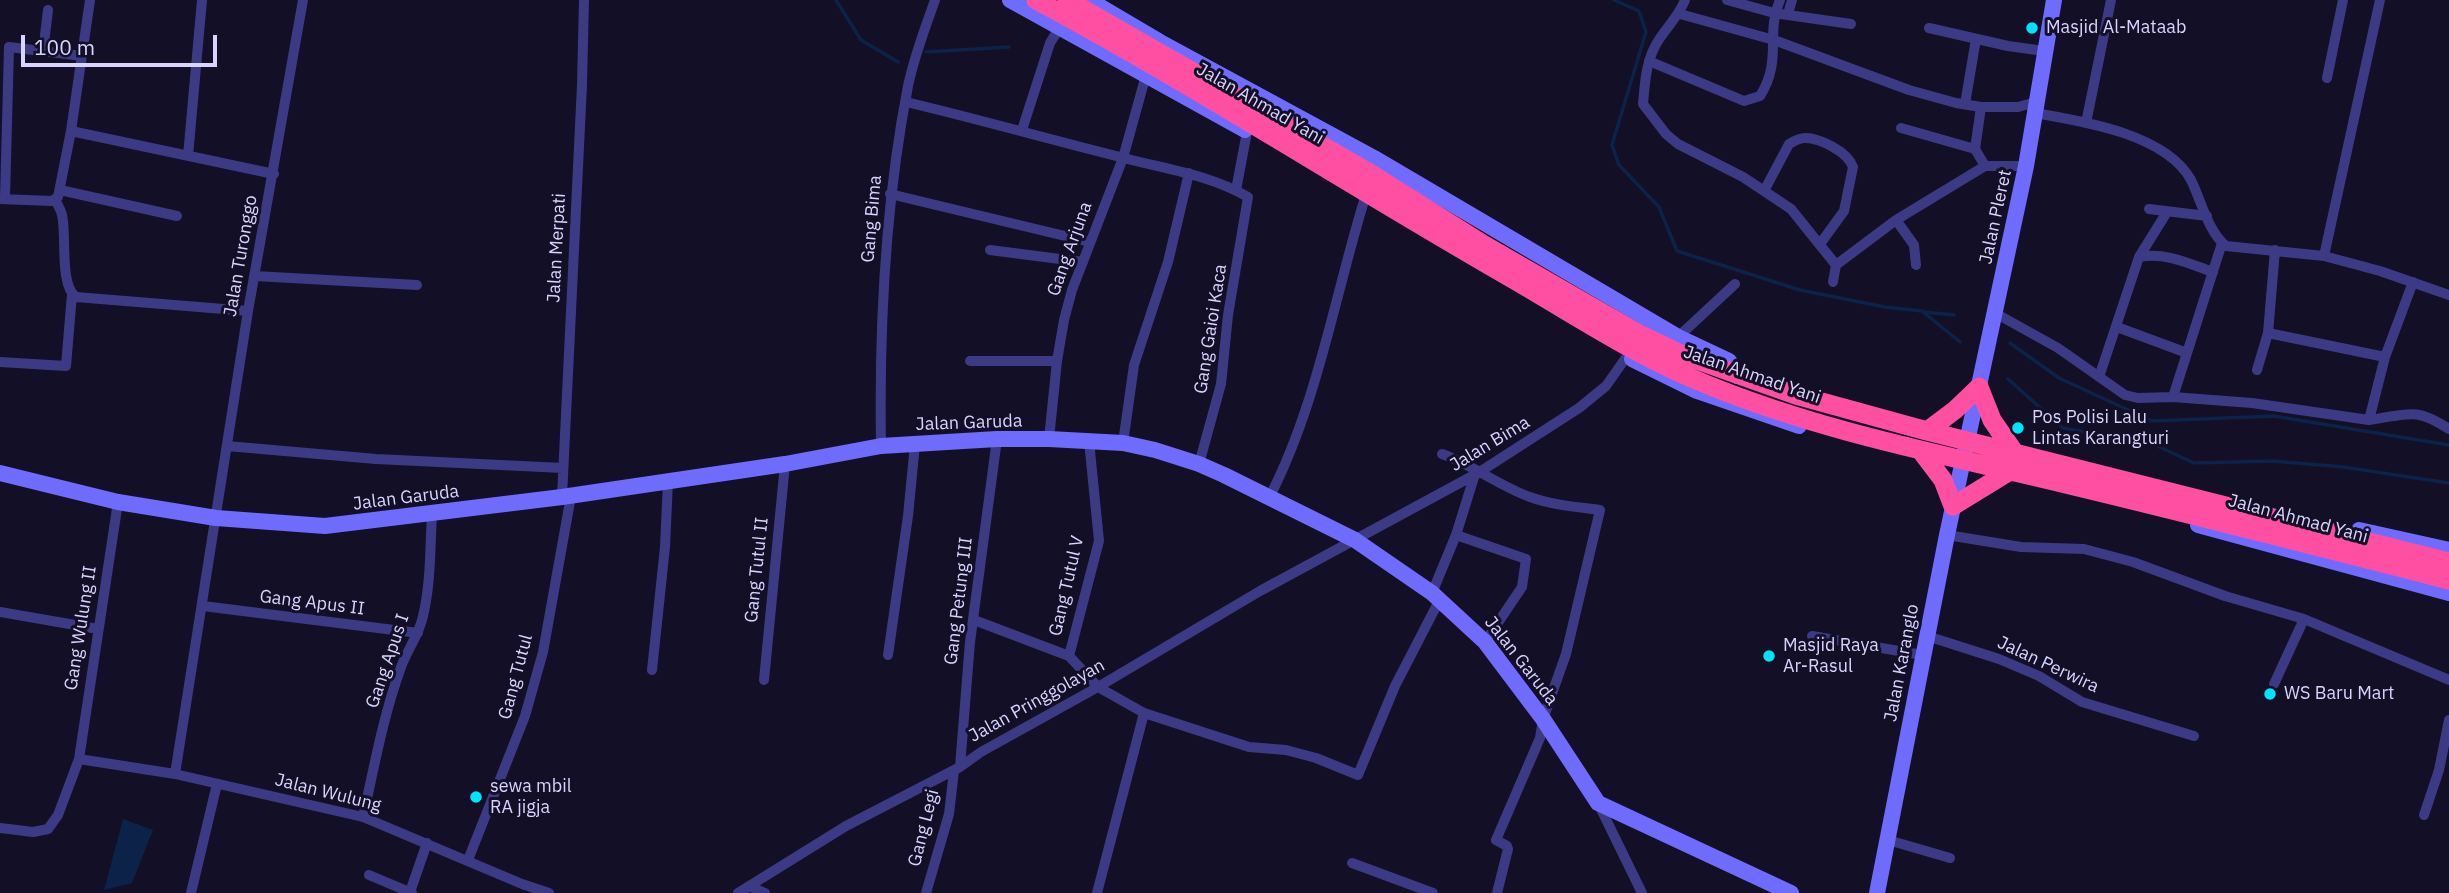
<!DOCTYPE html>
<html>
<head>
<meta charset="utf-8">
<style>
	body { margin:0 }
	#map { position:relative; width:2449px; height:893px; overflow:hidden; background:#130f26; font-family:"IBM Plex Sans",sans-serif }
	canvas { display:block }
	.scale { position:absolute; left:21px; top:35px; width:196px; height:32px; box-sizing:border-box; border:4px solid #d9d4ff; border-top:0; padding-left:9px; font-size:21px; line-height:24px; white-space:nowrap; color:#d9d4ff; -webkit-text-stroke:5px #130f26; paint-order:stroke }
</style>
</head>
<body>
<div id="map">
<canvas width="2449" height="893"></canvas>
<div class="scale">100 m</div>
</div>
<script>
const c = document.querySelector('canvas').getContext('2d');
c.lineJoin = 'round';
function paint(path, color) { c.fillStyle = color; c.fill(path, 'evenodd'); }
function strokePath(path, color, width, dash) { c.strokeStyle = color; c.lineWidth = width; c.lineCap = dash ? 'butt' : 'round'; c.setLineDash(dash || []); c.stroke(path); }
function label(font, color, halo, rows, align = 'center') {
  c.font = font + ' "IBM Plex Sans",sans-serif'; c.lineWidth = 6; c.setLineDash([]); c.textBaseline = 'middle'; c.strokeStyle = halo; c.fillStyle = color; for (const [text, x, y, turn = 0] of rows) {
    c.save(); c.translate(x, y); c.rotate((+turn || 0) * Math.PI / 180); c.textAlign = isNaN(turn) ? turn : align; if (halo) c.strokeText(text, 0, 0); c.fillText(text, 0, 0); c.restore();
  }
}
paint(new Path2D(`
	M123 819 153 830 132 883 104 890Z`), '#0c2248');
strokePath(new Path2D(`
	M836 0 861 40 898 62
	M1614 0 1639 11 1646 32 1612 145 1619 165 1659 207 1677 251 1800 290 1885 307 1922 311 1960 342
	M926 52 1009 47
	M1924 312 1954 315
	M2010 343 2059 378 2152 421 2274 416 2449 445
	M2008 379 2063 428 2153 444 2194 463 2273 461 2343 467 2449 483`), '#0c2248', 3.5);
strokePath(new Path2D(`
	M1685 0C1679 15 1669 25 1660 38 1646 58 1645 81 1643 104L1666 134 1678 144 1743 177 1791 209 1836 265 1896 220 1985 166H2026
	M1727 0 1774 13 1851 24
	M1680 14 1774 40 1909 90 1956 103 1981 107H2018L2036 102
	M1788 14 1792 0
	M1929 28 2008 46 2044 51
	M43 52 48 10
	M1649 61 1744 101 1760 96C1783 60 1765 33 1780 0
	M2327 78 2343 0
	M906 102C978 119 1048 139 1120 157 1164 169 1208 174 1248 197L1228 315 1221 384 1199 464
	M1965 104 1976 39
	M1981 107 1975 149 1985 166
	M2035 113C2082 121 2166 134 2191 180 2201 200 2208 232 2226 246L2324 256 2380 271 2449 295
	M2086 123 2111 0
	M1901 128 1975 149
	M1022 130 1050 43 1060 27
	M71 131 274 174
	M188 156 202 0
	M60 190 177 216
	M1236 190 1247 132
	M1764 191 1789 144C1794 141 1799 138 1805 138 1820 138 1848 152 1853 167L1844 211 1820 244
	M890 194 1090 242
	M5 198 9 47 82 56
	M0 199 52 201 58 197 71 131 90 0
	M55 200C58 205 61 210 62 215 67 235 59 285 76 297L248 311
	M2149 209 2207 216
	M1896 220 1914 245 1916 265
	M990 250 1083 262
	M2324 256 2380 0
	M2139 257 2167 212
	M255 276 417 285
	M1833 282 1836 265
	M1995 313 2058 348 2125 395 2138 398 2173 397 2222 243
	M2117 327 2187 353
	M2268 333 2385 357
	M1678 337 1735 284
	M970 361H1057
	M0 362 66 366 72 294
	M2257 370 2268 333 2275 250
	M2099 377 2139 257C2165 252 2188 263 2213 272
	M2173 397 2252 403 2369 420 2385 357 2413 282
	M2369 420C2407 415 2414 406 2449 429
	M1049 439 1057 361 1064 320 1072 290 1123 158 1146 75
	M1123 443 1134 365 1168 262 1189 173
	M227 446 376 459 563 468
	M881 446C879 326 885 204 908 86 914 57 925 28 935 0
	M1442 454C1473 465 1499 486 1530 497 1552 505 1577 507 1600 510L1566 654 1543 719 1540 738 1496 840 1507 846 1508 849 1497 893
	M562 497 582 85 584 0
	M1269 498C1317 405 1334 299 1364 201
	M1456 535 1526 559 1522 587 1485 642
	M1947 535 2021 547 2084 549 2133 562 2225 596 2304 619 2449 680
	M1432 593 1456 535 1475 474
	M203 606 418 633
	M0 612 98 629
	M974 620 1069 656 1098 687 1144 713 1249 747 1286 750 1316 758 1358 775 1395 686 1440 599
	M1812 636 1922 655
	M1927 636 1999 659 2039 676 2082 702 2194 736
	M888 655 908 516 915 444
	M1069 656 1099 541 1089 441
	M652 670 665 547 668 481
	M764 680 785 464
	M2274 684 2304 619
	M79 759 118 502
	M960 767 970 642 997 439
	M175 774 248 311 303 0
	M1598 803 1642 893
	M2424 815 2439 770 2449 720
	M363 817C374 768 383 717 400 670 406 651 419 636 423 616 431 583 430 547 432 514
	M0 828 33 832 48 829 58 815 79 759 175 774 363 817 522 884 549 893
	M1888 840 1950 858
	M468 860 525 716 543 652 571 496
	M1352 863 1433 893
	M369 875 412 893
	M749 886 765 893
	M410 892 427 843
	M191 893 217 784
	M738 893 846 826 960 767 981 752 1098 687 1260 591 1478 473 1579 408 1606 386 1627 356
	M926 893 949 814 954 771
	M1097 893 1144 713`), '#3d3a85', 10);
strokePath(new Path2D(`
	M1010 0 1245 130
	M1089 0 1160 42 1374 158 1678 337 1729 361 1737 376
	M1632 359 1697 391 1799 426
	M0 473 118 502 216 518 325 526 562 497 785 464 881 446 997 439H1049L1123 443 1155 450 1199 464 1224 475 1355 540 1432 593 1485 642 1543 719 1598 803 1791 893
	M2198 525 2449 593
	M2359 530 2449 550
	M1877 893 1947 535 2026 166 2054 0`), '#6f6bff', 16);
strokePath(new Path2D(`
	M1036 0C1198 87 1352 187 1511 278 1575 315 1639 358 1708 385 1825 433 1951 456 2074 486 2199 516 2324 548 2449 580
	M1067 0 1368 172 1486 246 1639 334 1683 355 1796 395 1927 431 2449 562
	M1927 431 1955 410 1979 387 1992 420 2014 452
	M1921 451 1943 480 1953 506 2010 471`), '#ff4fa3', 19);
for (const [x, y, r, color] of [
	[2032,28,7,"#00e5ff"],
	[2018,428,7,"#00e5ff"],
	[1769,656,7,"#00e5ff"],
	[2270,694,7,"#00e5ff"],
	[476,797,7,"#00e5ff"]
]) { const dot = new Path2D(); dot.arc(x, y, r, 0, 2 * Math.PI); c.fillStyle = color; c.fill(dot); strokePath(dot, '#130f26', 2.5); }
label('18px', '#d9d4ff', '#130f26', [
	["Masjid Al-Mataab",2046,28],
	["Pos Polisi Lalu",2032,418],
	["Lintas Karangturi",2032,439],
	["Masjid Raya",1783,646],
	["Ar-Rasul",1783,667],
	["WS Baru Mart",2284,694],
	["sewa mbil",490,787],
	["RA jigja",490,808]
], 'left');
label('18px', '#d9d4ff', '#130f26', [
	["Jalan Ahmad Yani",1260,104,30],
	["Jalan Pleret",1996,217,-78],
	["Gang Bima",872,219,-85],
	["Jalan Merpati",557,248,-87],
	["Gang Arjuna",1070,249,-70],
	["Jalan Turonggo",241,256,-80],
	["Gang Gaioi Kaca",1211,329,-81],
	["Jalan Ahmad Yani",1752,375,19],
	["Jalan Garuda",969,423,-2],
	["Jalan Bima",1490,444,-31],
	["Jalan Garuda",406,498,-7],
	["Jalan Ahmad Yani",2298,519,15],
	["Gang Tutul II",757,570,-84],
	["Gang Tutul V",1067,586,-77],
	["Gang Petung III",959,601,-83],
	["Gang Apus II",312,603,7],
	["Gang Wulung II",81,628,-81],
	["Gang Apus I",388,661,-71],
	["Jalan Garuda",1521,661,52],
	["Jalan Karanglo",1902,663,-79],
	["Jalan Perwira",2048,665,25],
	["Gang Tutul",516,677,-75],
	["Jalan Pringgolayan",1037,701,-29],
	["Jalan Wulung",328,793,14],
	["Gang Legi",924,828,-76]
]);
</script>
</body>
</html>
